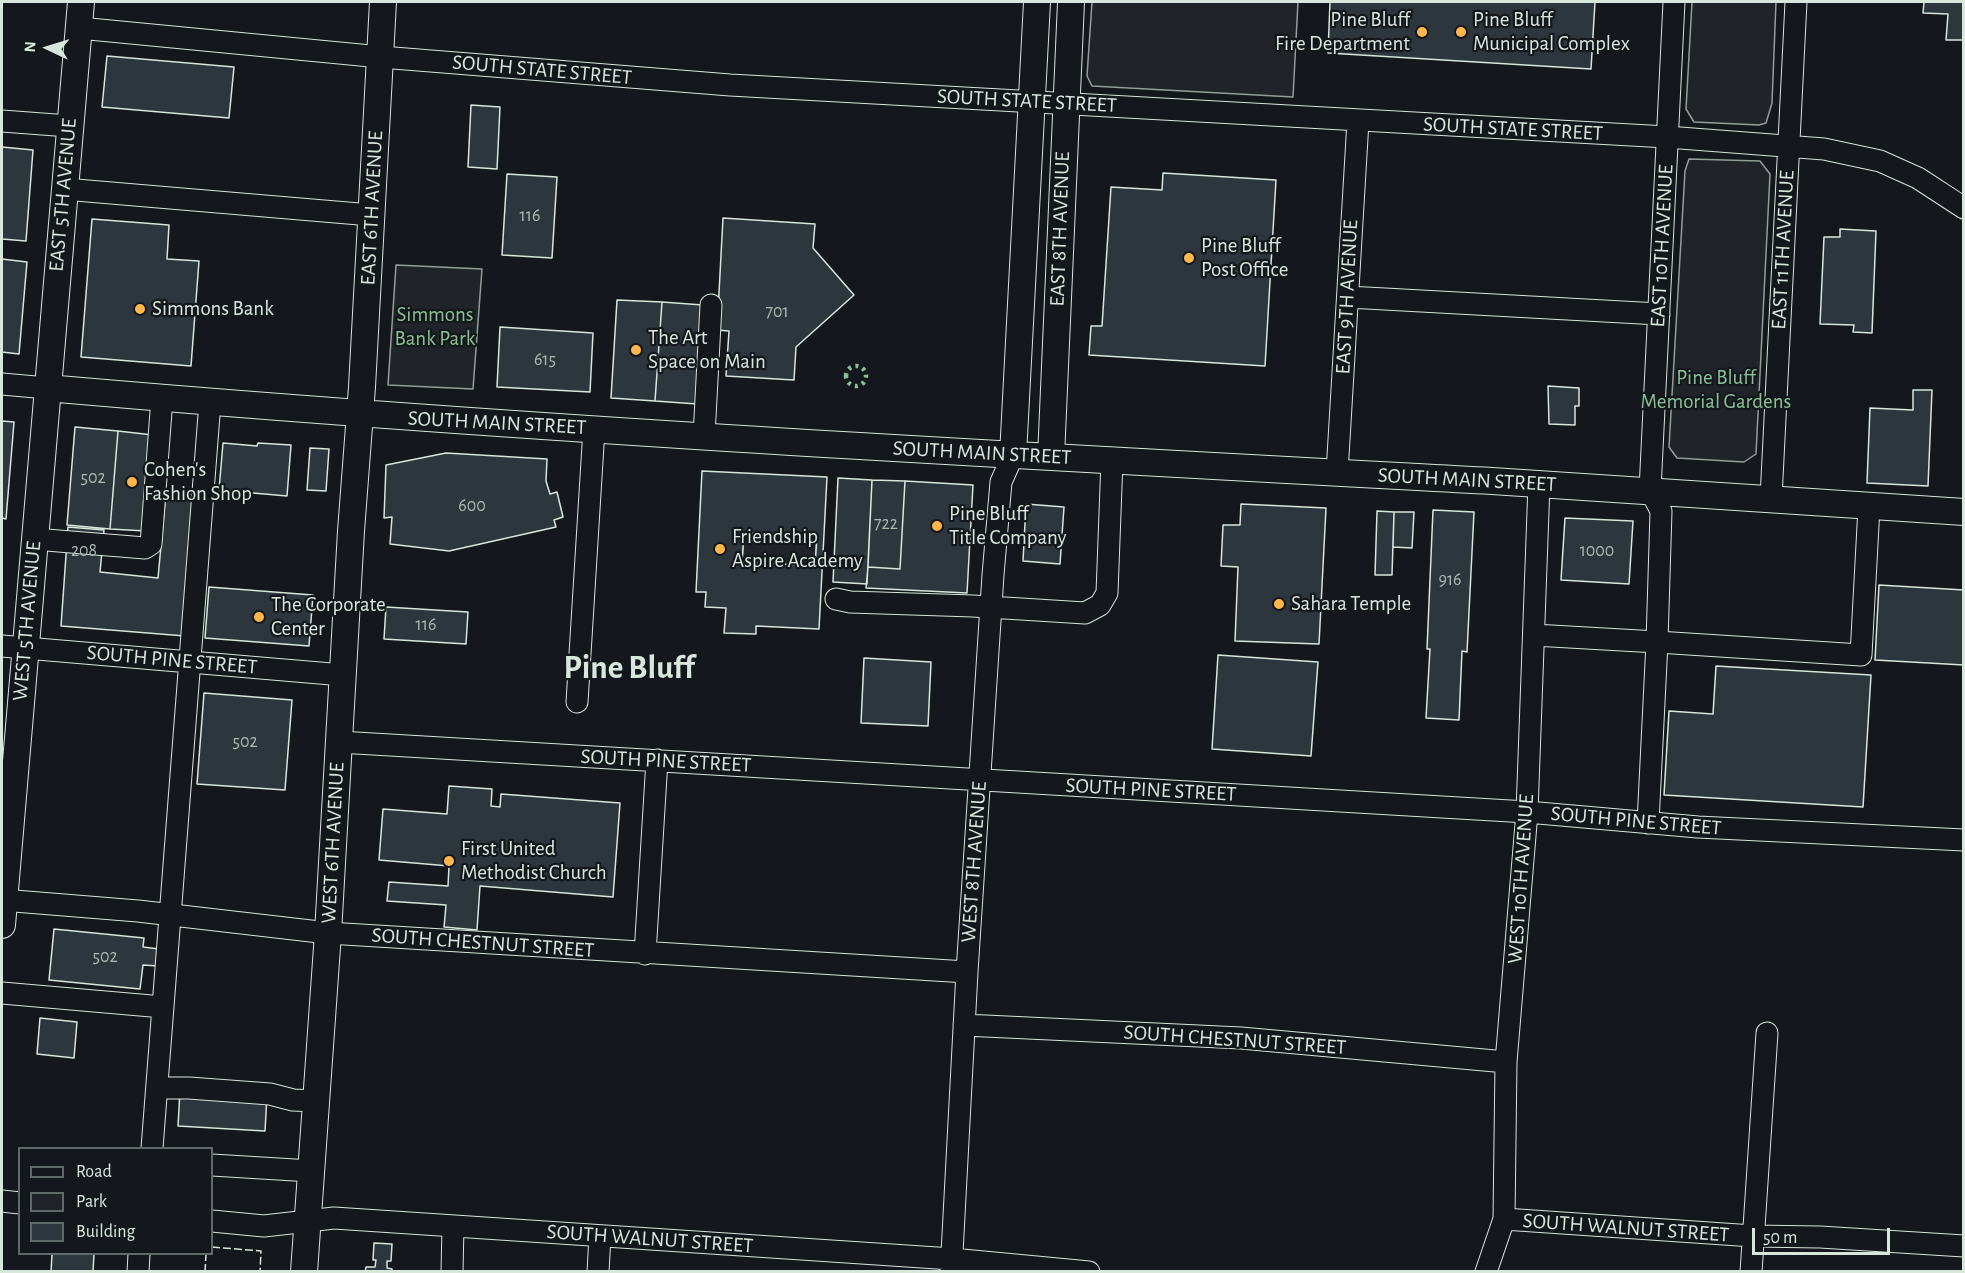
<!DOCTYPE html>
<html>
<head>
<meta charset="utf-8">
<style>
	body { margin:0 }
	#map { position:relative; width:1965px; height:1273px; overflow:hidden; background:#14181c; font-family:"Alegreya Sans",sans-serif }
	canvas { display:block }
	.frame { position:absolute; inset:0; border:3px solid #d8e6dc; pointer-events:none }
	.legend { position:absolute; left:18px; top:1147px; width:195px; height:108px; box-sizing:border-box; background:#14181c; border:2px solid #626a69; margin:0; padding:8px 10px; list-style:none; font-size:18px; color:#d8e6dc }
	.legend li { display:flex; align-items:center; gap:12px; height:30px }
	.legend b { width:30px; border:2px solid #626a69 }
	.north { position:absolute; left:18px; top:18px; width:60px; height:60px; -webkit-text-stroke:4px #14181c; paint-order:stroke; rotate:274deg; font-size:16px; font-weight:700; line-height:24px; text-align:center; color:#d8e6dc }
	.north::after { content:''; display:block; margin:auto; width:21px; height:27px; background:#d8e6dc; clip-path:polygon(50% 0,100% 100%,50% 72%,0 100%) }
	.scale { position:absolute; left:1752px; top:1228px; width:138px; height:27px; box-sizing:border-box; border:3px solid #d8e6dc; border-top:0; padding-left:8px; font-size:18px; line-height:21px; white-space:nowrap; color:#d8e6dc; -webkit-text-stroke:4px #14181c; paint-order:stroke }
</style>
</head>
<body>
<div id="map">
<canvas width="1965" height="1273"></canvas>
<div class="frame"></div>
<ul class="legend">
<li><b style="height:8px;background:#14181c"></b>Road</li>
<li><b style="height:16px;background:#202428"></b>Park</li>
<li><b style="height:16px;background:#2c363c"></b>Building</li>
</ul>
<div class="north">N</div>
<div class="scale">50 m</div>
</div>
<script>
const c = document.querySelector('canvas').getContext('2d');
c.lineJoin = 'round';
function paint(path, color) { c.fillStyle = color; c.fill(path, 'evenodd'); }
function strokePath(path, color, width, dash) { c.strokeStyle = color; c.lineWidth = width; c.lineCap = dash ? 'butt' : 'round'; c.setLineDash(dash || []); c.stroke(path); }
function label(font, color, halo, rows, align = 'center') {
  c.font = font + ' "Alegreya Sans",sans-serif'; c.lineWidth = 4.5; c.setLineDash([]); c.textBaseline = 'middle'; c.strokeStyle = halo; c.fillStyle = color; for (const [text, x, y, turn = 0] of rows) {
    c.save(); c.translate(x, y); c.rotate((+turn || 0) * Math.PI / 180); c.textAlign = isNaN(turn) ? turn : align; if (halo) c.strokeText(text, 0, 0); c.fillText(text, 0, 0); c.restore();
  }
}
const green = new Path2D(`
	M1092 2H1298L1293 97 1092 86 1087 76Z
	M1692 2H1776L1772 103 1766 123 1759 125 1694 122 1686 109Z
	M1689 159 1760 161 1770 174 1756 454 1744 462 1677 458 1669 447 1685 171Z
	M396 265 482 269 473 389 388 385Z
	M744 533 817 536 815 566 742 562Z`);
paint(green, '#202428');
strokePath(green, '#939e99', 1.5);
const building = new Path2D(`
	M1330 2H1595L1591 69 1328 53Z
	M1924 2H1964V40H1946L1948 14 1923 13Z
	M107 56 234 67 229 118 102 107Z
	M471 105 500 107 497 169 468 167Z
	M2 147 33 150 26 241 2 239Z
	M1163 173 1276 180 1265 366 1089 355 1091 326H1102L1111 187 1162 190Z
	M507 174 557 177 552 258 502 255Z
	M723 218 815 224 813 248 854 295 796 347 794 380 726 376 729 331 717 330Z
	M92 219 169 225 167 259 199 261 191 366 81 357Z
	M1840 229 1876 231 1872 333 1853 332 1854 325 1820 324 1824 237H1840Z
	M2 259 27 262 19 354 2 352Z
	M617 300 662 302 655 401 611 398Z
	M662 302 703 305 697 404 655 401Z
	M500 327 593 333 590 392 497 387Z
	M1548 386 1579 388V406H1575V425L1549 424Z
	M1913 390H1932L1928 486 1867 483 1870 408 1913 410Z
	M2 421 14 422 6 519 2 518Z
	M75 427 118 431 110 529 67 525Z
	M118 431 153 435 146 531 110 529Z
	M223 443 257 446 258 443 291 445 287 496 219 490Z
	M310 448 329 449 326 491 307 490Z
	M446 453 547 459 546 481 550 494 557 492 563 517 554 520 556 527 449 551 390 544 392 517 384 518 386 465Z
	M702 471 827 477 819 629 756 626V634L724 633 726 608 705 607 706 592H696ZM744 533 817 536 815 566 742 562Z
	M838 478 872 480 867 584 833 582Z
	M872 480 905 481 900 569 868 567Z
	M905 481 973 485 967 593 866 588 868 567 900 569Z
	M166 492 197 494 185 636 61 626 68 527 104 530 100 572 158 578Z
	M1026 504 1064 507 1060 564 1023 561Z
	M1241 504 1326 508 1319 644 1235 641 1238 567 1221 566 1223 525H1240Z
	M1433 510 1474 512 1467 652 1462 651 1459 720 1426 718 1430 649H1427Z
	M1377 511 1394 512 1392 575H1375Z
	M1394 512H1414L1412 548 1393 547Z
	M1565 518 1633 521 1629 584 1561 580Z
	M1879 585 1964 590V665L1875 660Z
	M209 587 313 595 309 646 205 638Z
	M386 607 468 612 466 644 384 639Z
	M1218 655 1318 662 1311 756 1212 749Z
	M864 658 931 662 928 726 861 723Z
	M1716 666 1871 675 1863 807 1664 795 1669 711 1713 714Z
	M204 693 292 700 285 790 197 784Z
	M449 786 492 789 491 806 500 807 501 794 620 803 613 897 480 886 477 930 444 927 446 905 387 901 389 882 448 886 449 866 379 860 383 809 447 814Z
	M54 929 144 938 143 947 159 949 158 966 143 965 140 989 49 980Z
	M40 1018 77 1022 74 1058 37 1054Z
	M180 1090 267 1096 265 1131 178 1126Z
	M374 1243 392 1244 391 1261H387V1268L392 1269V1272H365L366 1267H375L376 1260H373Z
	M52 1254H94L93 1272H51Z`);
paint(building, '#2c363c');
strokePath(building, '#d8e6dc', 1.5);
const minor = new Path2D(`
	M1674 2 1650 490 1661 511 1657 642 1861 655 1869 507
	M79 28 381 57 730 85 1667 137 1824 149 1880 161 1918 178 1964 208
	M2 121 69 126
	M64 189 371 215
	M1348 297 1659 314
	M2 384 47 388
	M704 436 711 305
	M1337 473 1358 121
	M1771 498 1796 2
	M34 539 145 548 151 544 162 398
	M836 599 850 602 973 606 1085 613 1100 605 1107 593 1112 460
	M1534 635 1657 642 1648 823
	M2 646 343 675
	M577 702 594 429
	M339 742 1527 812 1698 827 1964 840
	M2 900 138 911 328 933 967 972
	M645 954 657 760
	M2 993 163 1007
	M964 1025 1241 1038 1506 1062
	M157 1088H189L270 1094 293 1100 316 1101
	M152 1148 210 402
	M212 1165 311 1171
	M2 1201 20 1203
	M1504 1219 1753 1236 1820 1237 1964 1246
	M212 1221 264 1226 334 1218 952 1259 1089 1272
	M138 1272 139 1254
	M452 1272 453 1226
	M598 1272 600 1236
	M951 1272 967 972 993 575 1001 482 1013 455
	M1486 1272 1504 1219 1506 1062 1527 812 1539 484
	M1751 1272 1767 1033`);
const major = new Path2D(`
	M47 388C527 430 1010 455 1492 481 1649 490 1806 503 1964 512
	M1013 455 1037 2
	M1051 457 1071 2
	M2 925 81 2
	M304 1272 328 933 351 531 362 387 383 2`);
strokePath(minor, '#d8e6dc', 23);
strokePath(major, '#d8e6dc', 28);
strokePath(minor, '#14181c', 21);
strokePath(major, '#14181c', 26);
strokePath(new Path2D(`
	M846 376a10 10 0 1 1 20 0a10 10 0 1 1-20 0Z`), '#8ac095', 4.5, [3, 4.5]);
strokePath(new Path2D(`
	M212 1247 261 1251 260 1272
	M205 1272 206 1254`), '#d8e6dc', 1.5, [8, 3]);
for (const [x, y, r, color] of [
	[1422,32,6,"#ffb74d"],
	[1461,32,6,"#ffb74d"],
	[1189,258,6,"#ffb74d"],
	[140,309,6,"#ffb74d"],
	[636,350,6,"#ffb74d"],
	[132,482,6,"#ffb74d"],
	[937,526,6,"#ffb74d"],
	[720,549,6,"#ffb74d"],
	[1279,604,6,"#ffb74d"],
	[259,617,6,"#ffb74d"],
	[449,861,6,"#ffb74d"]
]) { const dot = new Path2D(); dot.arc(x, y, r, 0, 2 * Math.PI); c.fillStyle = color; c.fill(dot); strokePath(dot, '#14181c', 2); }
label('18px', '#adbab4', null, [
	["116",530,216],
	["701",777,312],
	["615",545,360],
	["502",93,478],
	["600",472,506],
	["722",886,524],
	["208",84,551],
	["1000",1597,551],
	["916",1450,580],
	["116",426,625],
	["502",245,742],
	["502",105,957]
]);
label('21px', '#d8e6dc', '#14181c', [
	["Pine Bluff",1410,20,"right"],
	["Fire Department",1410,44,"right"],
	["Pine Bluff",1473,20],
	["Municipal Complex",1473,44],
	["Pine Bluff",1201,246],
	["Post Office",1201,270],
	["Simmons Bank",152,309],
	["The Art",648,338],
	["Space on Main",648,362],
	["Cohen's",144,470],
	["Fashion Shop",144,494],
	["Pine Bluff",949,514],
	["Title Company",949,538],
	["Friendship",732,537],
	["Aspire Academy",732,561],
	["Sahara Temple",1291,604],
	["The Corporate",271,605],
	["Center",271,629],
	["First United",461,849],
	["Methodist Church",461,873]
], 'left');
label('21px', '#d8e6dc', '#14181c', [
	["SOUTH STATE STREET",542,70,5],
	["SOUTH STATE STREET",1027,101,3],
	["SOUTH STATE STREET",1513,129,3],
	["EAST 5TH AVENUE",63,195,-85],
	["EAST 6TH AVENUE",372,208,-87],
	["EAST 8TH AVENUE",1060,229,-88],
	["EAST 10TH AVENUE",1662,246,-87],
	["EAST 11TH AVENUE",1783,250,-87],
	["EAST 9TH AVENUE",1347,297,-87],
	["SOUTH MAIN STREET",497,423,3],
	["SOUTH MAIN STREET",982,453,3],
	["SOUTH MAIN STREET",1467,480,3],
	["WEST 5TH AVENUE",27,621,-85],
	["SOUTH PINE STREET",172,660,5],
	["SOUTH PINE STREET",666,761,3],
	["SOUTH PINE STREET",1151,790,3],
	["SOUTH PINE STREET",1636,821,5],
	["WEST 6TH AVENUE",333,843,-87],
	["WEST 8TH AVENUE",974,862,-86],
	["WEST 10TH AVENUE",1521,879,-86],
	["SOUTH CHESTNUT STREET",483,943,4],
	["SOUTH CHESTNUT STREET",1235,1040,4],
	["SOUTH WALNUT STREET",1626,1228,4],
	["SOUTH WALNUT STREET",650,1239,4]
]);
label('21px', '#8ac095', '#14181c', [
	["Simmons",435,315],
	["Bank Park",435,339],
	["Pine Bluff",1716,378],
	["Memorial Gardens",1716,402]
]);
label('bold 33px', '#d8e6dc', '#14181c', [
	["Pine Bluff",629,668]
]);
</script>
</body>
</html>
